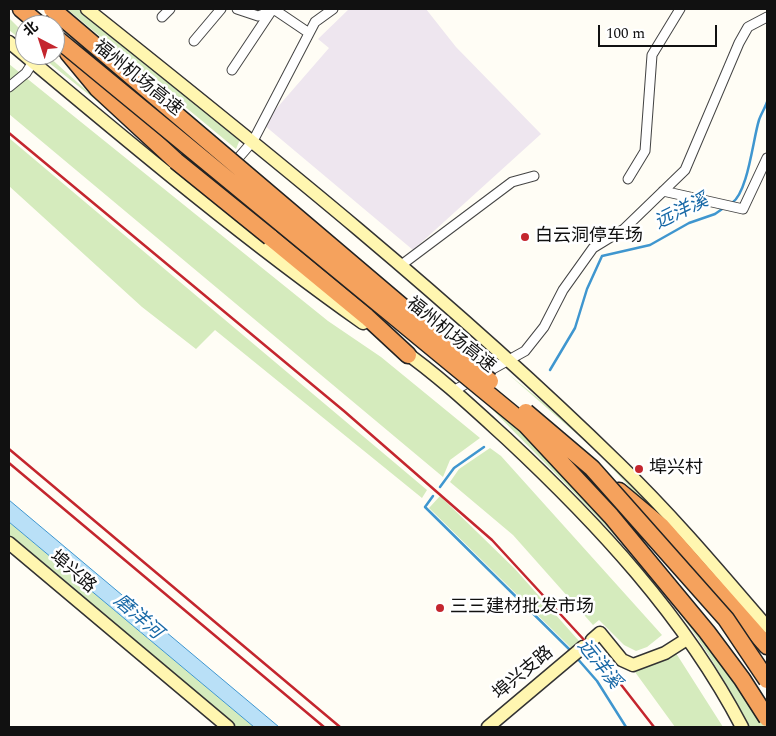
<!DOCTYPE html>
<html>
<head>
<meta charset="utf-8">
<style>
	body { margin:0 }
	#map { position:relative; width:776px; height:736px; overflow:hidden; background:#fffdf5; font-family:Spectral,"Noto Sans SC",serif }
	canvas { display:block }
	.frame { position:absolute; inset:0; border:10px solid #111; pointer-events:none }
	.north { position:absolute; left:15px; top:15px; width:50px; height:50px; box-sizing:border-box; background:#fff; border:1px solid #a0a0a0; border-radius:50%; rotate:320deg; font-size:14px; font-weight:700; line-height:20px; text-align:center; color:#111 }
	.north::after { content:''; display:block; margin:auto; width:18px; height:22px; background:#c4262e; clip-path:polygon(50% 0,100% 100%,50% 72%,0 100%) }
	.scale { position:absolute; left:598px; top:25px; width:119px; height:22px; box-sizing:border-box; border:2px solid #111; border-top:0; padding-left:6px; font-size:15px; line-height:18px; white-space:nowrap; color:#111; -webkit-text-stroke:4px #fff; paint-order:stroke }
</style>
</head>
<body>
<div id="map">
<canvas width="776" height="736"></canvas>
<div class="frame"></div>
<div class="north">北</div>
<div class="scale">100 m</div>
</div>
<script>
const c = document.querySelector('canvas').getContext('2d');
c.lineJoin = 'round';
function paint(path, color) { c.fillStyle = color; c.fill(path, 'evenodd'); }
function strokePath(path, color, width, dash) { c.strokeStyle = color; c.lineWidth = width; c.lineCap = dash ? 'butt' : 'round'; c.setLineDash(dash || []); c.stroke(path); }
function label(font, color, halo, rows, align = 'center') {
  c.font = font + ' Spectral,"Noto Sans SC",serif'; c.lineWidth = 5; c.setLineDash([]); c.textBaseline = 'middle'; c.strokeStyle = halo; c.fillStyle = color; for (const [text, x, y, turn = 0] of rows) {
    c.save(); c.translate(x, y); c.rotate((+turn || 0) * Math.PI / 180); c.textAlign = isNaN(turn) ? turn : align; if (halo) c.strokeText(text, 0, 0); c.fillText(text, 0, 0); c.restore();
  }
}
paint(new Path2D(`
	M349 9H426L456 47 541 134 413 250 264 125 269 117 329 48 318 39Z`), '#eee6ef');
paint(new Path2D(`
	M67 9H81L241 137 236 149Z
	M9 18 25 34V43L9 30Z
	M39 55H47L107 109 48 62Z
	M9 64 328 321 381 357 480 438 450 460 443 477 9 114Z
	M9 138 427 490 422 498 215 330 196 349 142 307 9 186Z
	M507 373 577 430 619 471 767 631V638L742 607 595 450Z
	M487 404 514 423 569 477 699 628 767 724V727H749C732 693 711 657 689 626 631 546 556 475 487 404Z
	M490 448 501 456 662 635 647 647 636 651 624 645 599 620 593 625 513 535 450 482 459 469Z
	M440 496 515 569 579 641 571 648 429 508Z
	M9 522 254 727H231L9 540Z
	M674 650 723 727H675L635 672Z`), '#d5ebbd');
const water = new Path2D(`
	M9 500 279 727H254L9 522Z`);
paint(water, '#b9e0f7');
strokePath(water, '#3f96cf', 1);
strokePath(new Path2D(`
	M732 203C748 192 753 139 759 120 761 114 765 108 767 102
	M550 370 575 328 587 289 602 256 650 245 689 223 715 214 725 207
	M440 487 454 468 484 447
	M433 496 425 507 571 651
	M576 657 597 681 626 727`), '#3f96cf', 2.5);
const street = new Path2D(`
	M237 9 258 16 275 10 309 33
	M162 17 170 9
	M194 41 221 9
	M232 70 272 10
	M9 87 26 73 33 62
	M628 179 645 151 652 55 680 9
	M663 191 743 209 767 158
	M209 192 253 141 315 22 333 9
	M400 266 512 182 534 176
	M453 391 525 351 544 327 563 290 593 248 624 229 685 170 739 43 748 27 767 17`);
const secondary = new Path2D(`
	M87 9C269 154 451 300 618 463 671 514 719 571 767 627
	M9 42C124 138 240 236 363 323
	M402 350C439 376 473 408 506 438 597 523 684 616 742 727
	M9 543 228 727
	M592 640 600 633 622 660 633 665 665 653 687 639
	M488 727 583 647`);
const highway = new Path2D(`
	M21 9 40 25
	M68 53 97 88 176 161
	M270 237 367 317 408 355
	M619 491 662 527 767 646`);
strokePath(street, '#444', 11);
strokePath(secondary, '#333', 15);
strokePath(highway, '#222', 19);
strokePath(street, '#fff', 9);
strokePath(secondary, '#fff6b0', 12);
strokePath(highway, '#f5a25d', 16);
strokePath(new Path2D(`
	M9 133 344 411 492 540 598 655 654 727
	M9 449 340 727
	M9 463 324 727`), '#c4262e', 2.5);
const highwayBridge = new Path2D(`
	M52 9 490 381
	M55 37 526 425 611 516 707 632 742 679 767 718
	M176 161 270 237
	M526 412 592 468 624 504 726 619 767 680`);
strokePath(highwayBridge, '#222', 19, []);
strokePath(highwayBridge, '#f5a25d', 16);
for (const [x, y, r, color] of [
	[525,237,5,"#c4262e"],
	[639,469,5,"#c4262e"],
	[440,608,5,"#c4262e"]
]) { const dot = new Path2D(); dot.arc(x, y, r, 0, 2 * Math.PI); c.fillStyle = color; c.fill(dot); strokePath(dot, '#fff', 2); }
label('18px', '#111', '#fff', [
	["福州机场高速",137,79,39],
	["福州机场高速",450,336,39],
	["埠兴路",72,573,40],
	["埠兴支路",524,674,-40]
]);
label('18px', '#111', '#fff', [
	["白云洞停车场",535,237],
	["埠兴村",649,469],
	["三三建材批发市场",450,608]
], 'left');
label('italic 19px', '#1768a6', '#fff', [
	["远洋溪",682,213,-26],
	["磨洋河",137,618,41],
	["远洋溪",598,665,51]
]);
</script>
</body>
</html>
